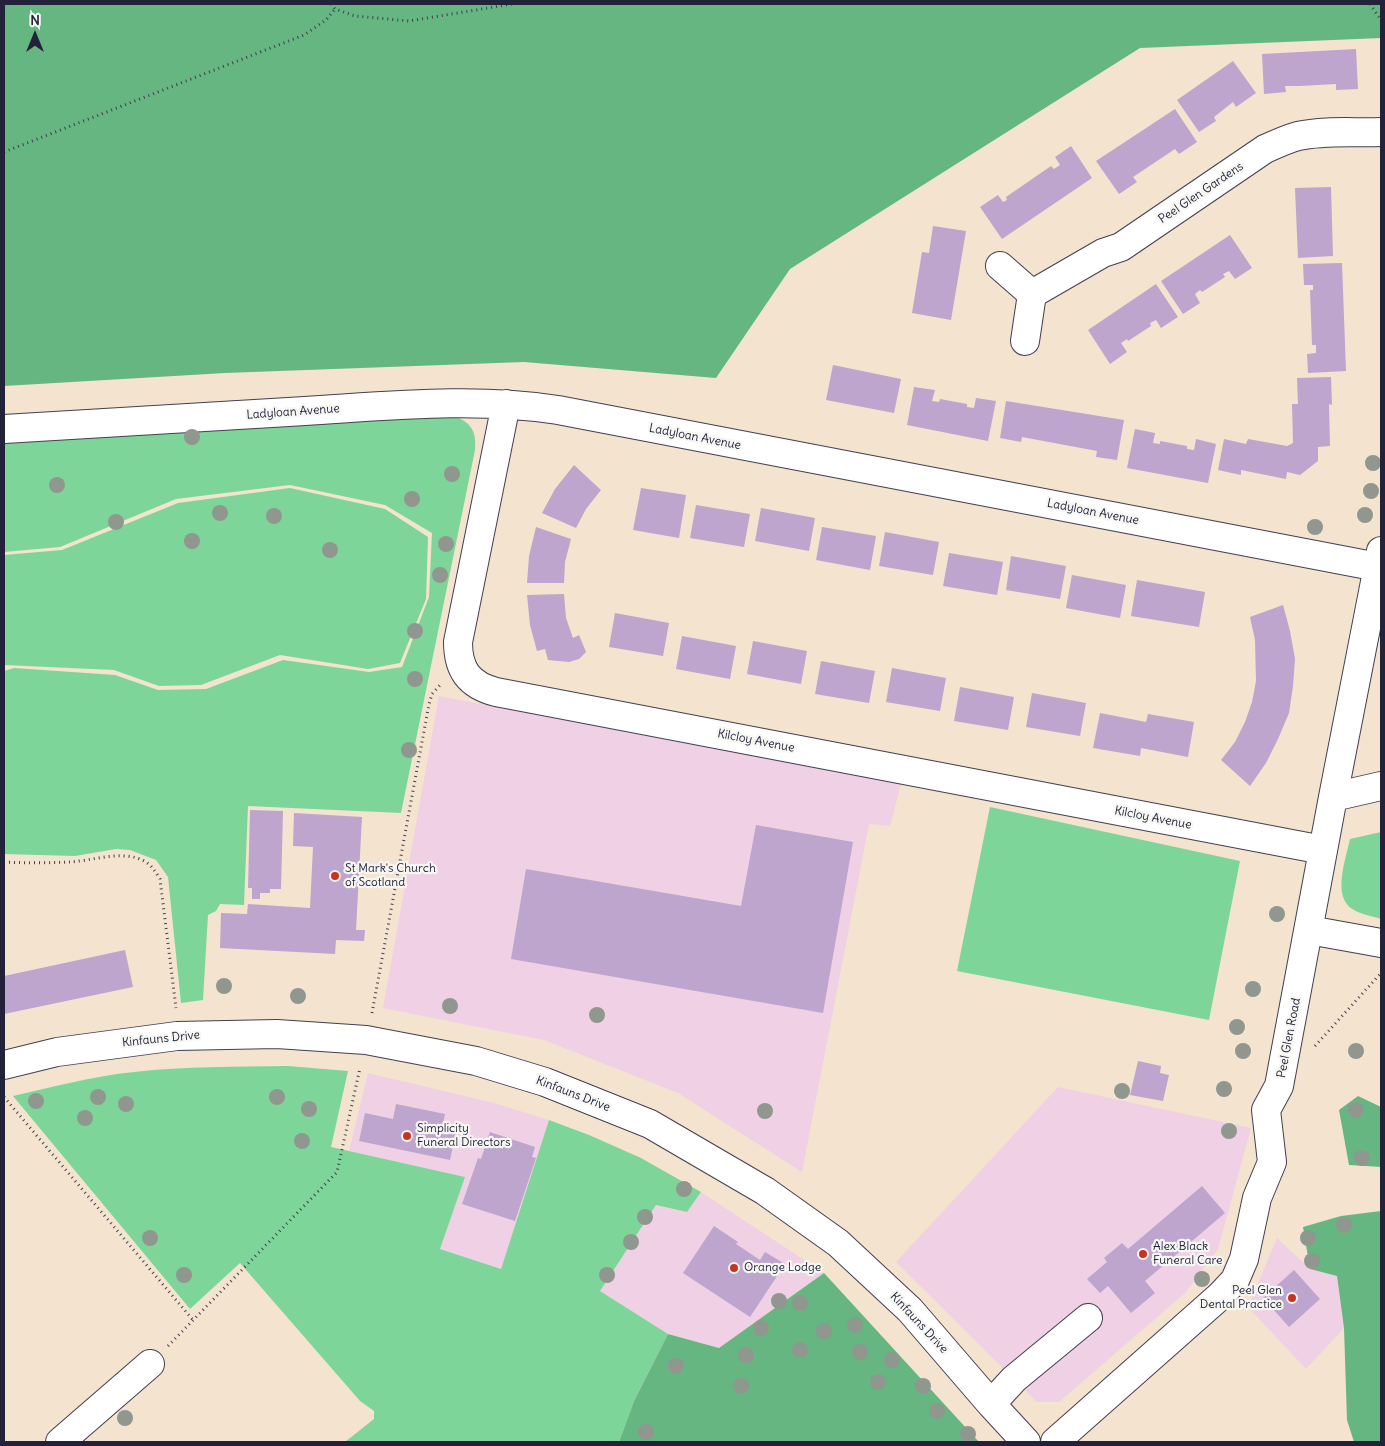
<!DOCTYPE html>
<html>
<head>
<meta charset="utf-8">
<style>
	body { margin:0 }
	#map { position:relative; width:1385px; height:1446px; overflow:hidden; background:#f4e3cf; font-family:Delius,sans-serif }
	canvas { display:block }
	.frame { position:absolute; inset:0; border:5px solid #22223b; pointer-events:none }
	.north { position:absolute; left:10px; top:10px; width:50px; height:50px; -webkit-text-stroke:4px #f6f6f2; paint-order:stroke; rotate:0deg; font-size:14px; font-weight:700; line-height:20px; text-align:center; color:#22223b }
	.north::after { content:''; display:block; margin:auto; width:18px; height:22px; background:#22223b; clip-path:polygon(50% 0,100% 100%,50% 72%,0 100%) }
</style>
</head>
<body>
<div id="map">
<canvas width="1385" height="1446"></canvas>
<div class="frame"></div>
<div class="north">N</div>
</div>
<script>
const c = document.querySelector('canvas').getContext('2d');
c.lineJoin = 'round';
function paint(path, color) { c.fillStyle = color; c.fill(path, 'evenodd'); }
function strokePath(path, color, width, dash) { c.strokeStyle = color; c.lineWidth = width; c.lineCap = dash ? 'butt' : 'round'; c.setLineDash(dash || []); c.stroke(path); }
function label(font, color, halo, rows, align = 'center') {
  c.font = font + ' Delius,sans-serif'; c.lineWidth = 4.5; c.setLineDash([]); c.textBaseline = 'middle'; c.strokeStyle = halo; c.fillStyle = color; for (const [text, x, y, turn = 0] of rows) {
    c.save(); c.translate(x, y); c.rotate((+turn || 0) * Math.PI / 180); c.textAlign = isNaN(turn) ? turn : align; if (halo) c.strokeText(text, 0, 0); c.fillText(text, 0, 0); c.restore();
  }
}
paint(new Path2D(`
	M439 696 901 784 890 826 869 824 802 1172 678 1093 544 1040 383 1008Z
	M368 1073 494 1103 549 1120 501 1269 440 1249 464 1177 349 1151Z
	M1058 1087 1251 1128 1218 1249 1185 1293 1059 1402H1037L896 1262Z
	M701 1192 824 1273 719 1348 668 1334 600 1291 656 1205 687 1212Z
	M1277 1238 1310 1269 1337 1276 1344 1328 1306 1369 1248 1307Z`), '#f0d0e4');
paint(new Path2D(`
	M449 414C469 421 477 428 475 450L401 813 248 806 244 905 220 904 216 911 208 915 203 1000 181 1003 168 877 156 860 130 850 116 849 75 856 4 854V671L14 668 115 675 158 690 206 689 283 660 369 672 402 667 429 597 432 533 385 505 290 485 176 499 60 547 4 552V442Z
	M290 488 385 509 428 537 426 599 400 663 368 669 280 655 201 685 159 686 114 670 4 665V555L62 550 178 503Z
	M990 807 1240 861 1209 1020 957 971Z
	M1381 832V919C1373 916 1362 915 1354 910 1331 898 1346 859 1350 839Z
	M288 1066 348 1071 331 1147 465 1177 440 1249 501 1269 549 1120 589 1135 641 1158 701 1192 687 1212 656 1205 600 1291 668 1334 634 1401 619 1442H345L374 1419V1411L360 1401 240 1263 190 1309 13 1096C53 1087 93 1076 134 1072 185 1066 237 1067 288 1066Z`), '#7ed59a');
paint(new Path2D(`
	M4 4H1381V38L1140 48 790 269 716 378 524 362 225 373 4 386Z
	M1358 1096 1381 1107V1167L1349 1165 1339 1110Z
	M1381 1211V1442H1354L1347 1420 1344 1328 1337 1276 1310 1269 1303 1227 1341 1216Z
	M824 1273 979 1442H619L634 1401 668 1334 719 1348Z`), '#66b682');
paint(new Path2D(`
	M1356 49 1358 89 1336 90V84L1300 86H1285L1286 92 1264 94 1262 54Z
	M1233 61 1256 93 1236 107 1233 102 1214 117 1216 121 1199 132 1177 100Z
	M1175 109 1197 142 1179 154 1175 149 1133 177 1137 182 1119 194 1096 161Z
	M1071 146 1092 178 1002 239 980 207 998 195 1003 202 1007 200 1006 197 1051 166 1054 169 1060 165 1055 157Z
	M1331 187 1333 256 1298 258 1295 188Z
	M933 226 966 231 951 320 912 313 922 252 929 253Z
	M1230 235 1252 268 1235 279 1229 271 1223 274 1225 277 1202 292 1200 290 1195 294 1200 303 1183 314 1161 281Z
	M1342 263 1346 371 1308 373 1307 354 1316 353V345H1312L1310 290H1313V285H1304L1303 264Z
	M1156 284 1178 317 1161 328 1156 320 1150 323 1151 326 1128 341 1127 339 1121 343 1127 352 1110 364 1088 330Z
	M833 365 901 379 894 413 826 400Z
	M1331 377 1332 405 1329 404 1330 446 1318 447V461L1300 475 1287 472 1286 479 1241 470V475L1218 470 1224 439 1246 444 1248 439 1287 446 1293 443 1292 404H1298L1297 378Z
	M914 387 935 390 932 401 939 402 940 399 967 404V407L974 408 976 398 996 401 988 441 907 425Z
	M1006 401 1124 420 1117 460 1096 457 1097 451 1022 437 1021 442 1000 438Z
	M1135 429 1155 433 1153 443 1160 444V441L1187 446V449L1194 450 1196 439 1216 444 1208 483 1127 468Z
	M574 465 601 490 586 509 576 528 542 513 555 489Z
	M641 488 686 495 679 538 633 530Z
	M696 505 750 514 744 547 690 538Z
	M761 508 815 518 809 551 755 541Z
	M536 527 571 539 565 562 564 583H527L529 556Z
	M822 527 876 536 870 570 816 560Z
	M885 532 939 542 933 575 879 566Z
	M949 553 1003 562 997 595 943 586Z
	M1011 556 1066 566 1060 599 1006 590Z
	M1072 575 1126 585 1120 618 1066 608Z
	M1137 580 1205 592 1199 627 1131 616Z
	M564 594 566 618 573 638 579 635 586 652 579 659 569 662 548 660 545 649 537 651 530 625 527 595Z
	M1283 605 1290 631 1295 659 1293 686 1289 713 1278 739 1266 763 1250 786 1221 760 1235 742 1245 722 1252 702 1256 681 1255 640 1250 617Z
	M615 613 669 623 663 656 609 647Z
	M682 636 736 646 730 679 676 669Z
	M753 641 807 651 801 684 747 674Z
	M821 661 875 671 869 703 815 694Z
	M892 668 946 678 940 711 886 702Z
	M960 687 1014 697 1008 730 954 721Z
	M1032 693 1086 703 1080 736 1026 727Z
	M1100 713 1146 722 1148 714 1194 722 1188 757 1141 748 1140 756 1093 748Z
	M250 810 283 811 281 889H270V893H260V899H252V888H248Z
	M294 813 362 817 356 930H365L364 941 336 940 335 954 220 948 221 913 247 914 248 904 310 908 313 847 293 846Z
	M756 825 853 842 823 1013 511 959 526 869 741 906Z
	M125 950 133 987 4 1014V976Z
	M1138 1061 1161 1066 1160 1073 1169 1075 1163 1101 1130 1095Z
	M396 1104 445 1114 442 1129 456 1132 450 1160 359 1141 365 1113 393 1119Z
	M490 1132 535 1147 532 1157 536 1158 515 1221 462 1204 478 1158 481 1159Z
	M1202 1186 1225 1213 1145 1281 1155 1293 1131 1313 1108 1286 1100 1293 1087 1279 1107 1262 1104 1258 1122 1243 1128 1249Z
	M714 1226 738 1242 736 1244 760 1260 765 1252 785 1264 750 1317 683 1273Z
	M1294 1270 1320 1299 1289 1327 1263 1298Z`), '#bda5cd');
const minor = new Path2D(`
	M1000 266 1032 294
	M1025 341 1032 294 1103 253 1121 247 1265 149C1276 144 1287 139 1298 136 1325 130 1354 133 1381 132
	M506 404 458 642C458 670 469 685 496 692L1323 850
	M4 429C104 423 205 417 305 411 389 406 475 397 558 410L1378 567
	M1333 797 1381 786
	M1309 930 1381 943
	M4 1065 57 1052 177 1036 277 1034 366 1040 476 1061 545 1082 650 1124 765 1191 838 1243 910 1310 991 1404 1026 1442
	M991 1404 1014 1379 1088 1318
	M60 1442 150 1364
	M1055 1442 1220 1296 1235 1280 1244 1259 1257 1198 1272 1162 1266 1110 1279 1086 1333 797 1381 551`);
strokePath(minor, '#423f51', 30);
strokePath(new Path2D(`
	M331 4 335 9 355 16 409 21 512 4
	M1370 4 1381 20
	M4 152 304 35 326 20 335 9
	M4 862C26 863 48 863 69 862 92 861 121 850 142 860 151 864 155 871 160 879L176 1008
	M372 1013 429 704 432 694 442 683
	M1315 1046 1381 973
	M4 1097 193 1320
	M168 1346 337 1172 360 1068`), '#423f51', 3, [1, 4]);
strokePath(minor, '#fff', 28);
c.fillStyle = '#90978e';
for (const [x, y] of [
	[192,437],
	[1373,463],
	[452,474],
	[57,485],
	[1371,491],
	[412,499],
	[220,513],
	[1365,515],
	[274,516],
	[116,522],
	[1315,527],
	[192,541],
	[446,544],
	[330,550],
	[440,575],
	[415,631],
	[415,679],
	[409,750],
	[1277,914],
	[224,986],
	[1253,989],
	[298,996],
	[450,1006],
	[597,1015],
	[1237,1027],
	[1243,1051],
	[1356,1051],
	[1224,1089],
	[1122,1091],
	[98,1097],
	[277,1097],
	[36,1101],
	[126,1104],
	[309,1109],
	[1356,1110],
	[765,1111],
	[85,1118],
	[1229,1131],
	[302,1141],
	[1362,1158],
	[684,1189],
	[645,1217],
	[1344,1225],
	[150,1238],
	[1308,1238],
	[631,1242],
	[1312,1261],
	[184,1275],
	[607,1275],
	[1202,1279],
	[779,1301],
	[800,1303],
	[855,1325],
	[761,1328],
	[824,1331],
	[800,1350],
	[860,1352],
	[746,1355],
	[892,1360],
	[676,1366],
	[878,1382],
	[741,1386],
	[923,1386],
	[937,1411],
	[125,1418],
	[646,1432],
	[968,1434]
]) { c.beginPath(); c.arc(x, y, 8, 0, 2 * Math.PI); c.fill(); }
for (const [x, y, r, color] of [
	[335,876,5,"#c8321e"],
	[407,1136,5,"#c8321e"],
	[1143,1254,5,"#c8321e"],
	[734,1268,5,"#c8321e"],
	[1292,1298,5,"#c8321e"]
]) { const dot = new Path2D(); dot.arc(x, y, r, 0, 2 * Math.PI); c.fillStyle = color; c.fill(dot); strokePath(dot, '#f6f6f2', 2); }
label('12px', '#22223b', '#f6f6f2', [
	["Peel Glen Gardens",1201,193,-34],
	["Ladyloan Avenue",293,412,-4],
	["Ladyloan Avenue",695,437,11],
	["Ladyloan Avenue",1093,512,11],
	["Kilcloy Avenue",756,741,11],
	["Kilcloy Avenue",1153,818,11],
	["Peel Glen Road",1289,1038,-79],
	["Kinfauns Drive",161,1039,-6],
	["Kinfauns Drive",573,1094,21],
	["Kinfauns Drive",919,1323,47]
]);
label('12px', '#22223b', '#f6f6f2', [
	["St Mark's Church",345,869],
	["of Scotland",345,883],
	["Simplicity",417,1129],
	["Funeral Directors",417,1143],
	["Alex Black",1153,1247],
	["Funeral Care",1153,1261],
	["Orange Lodge",744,1268],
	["Peel Glen",1282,1291,"right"],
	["Dental Practice",1282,1305,"right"]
], 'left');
</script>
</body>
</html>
